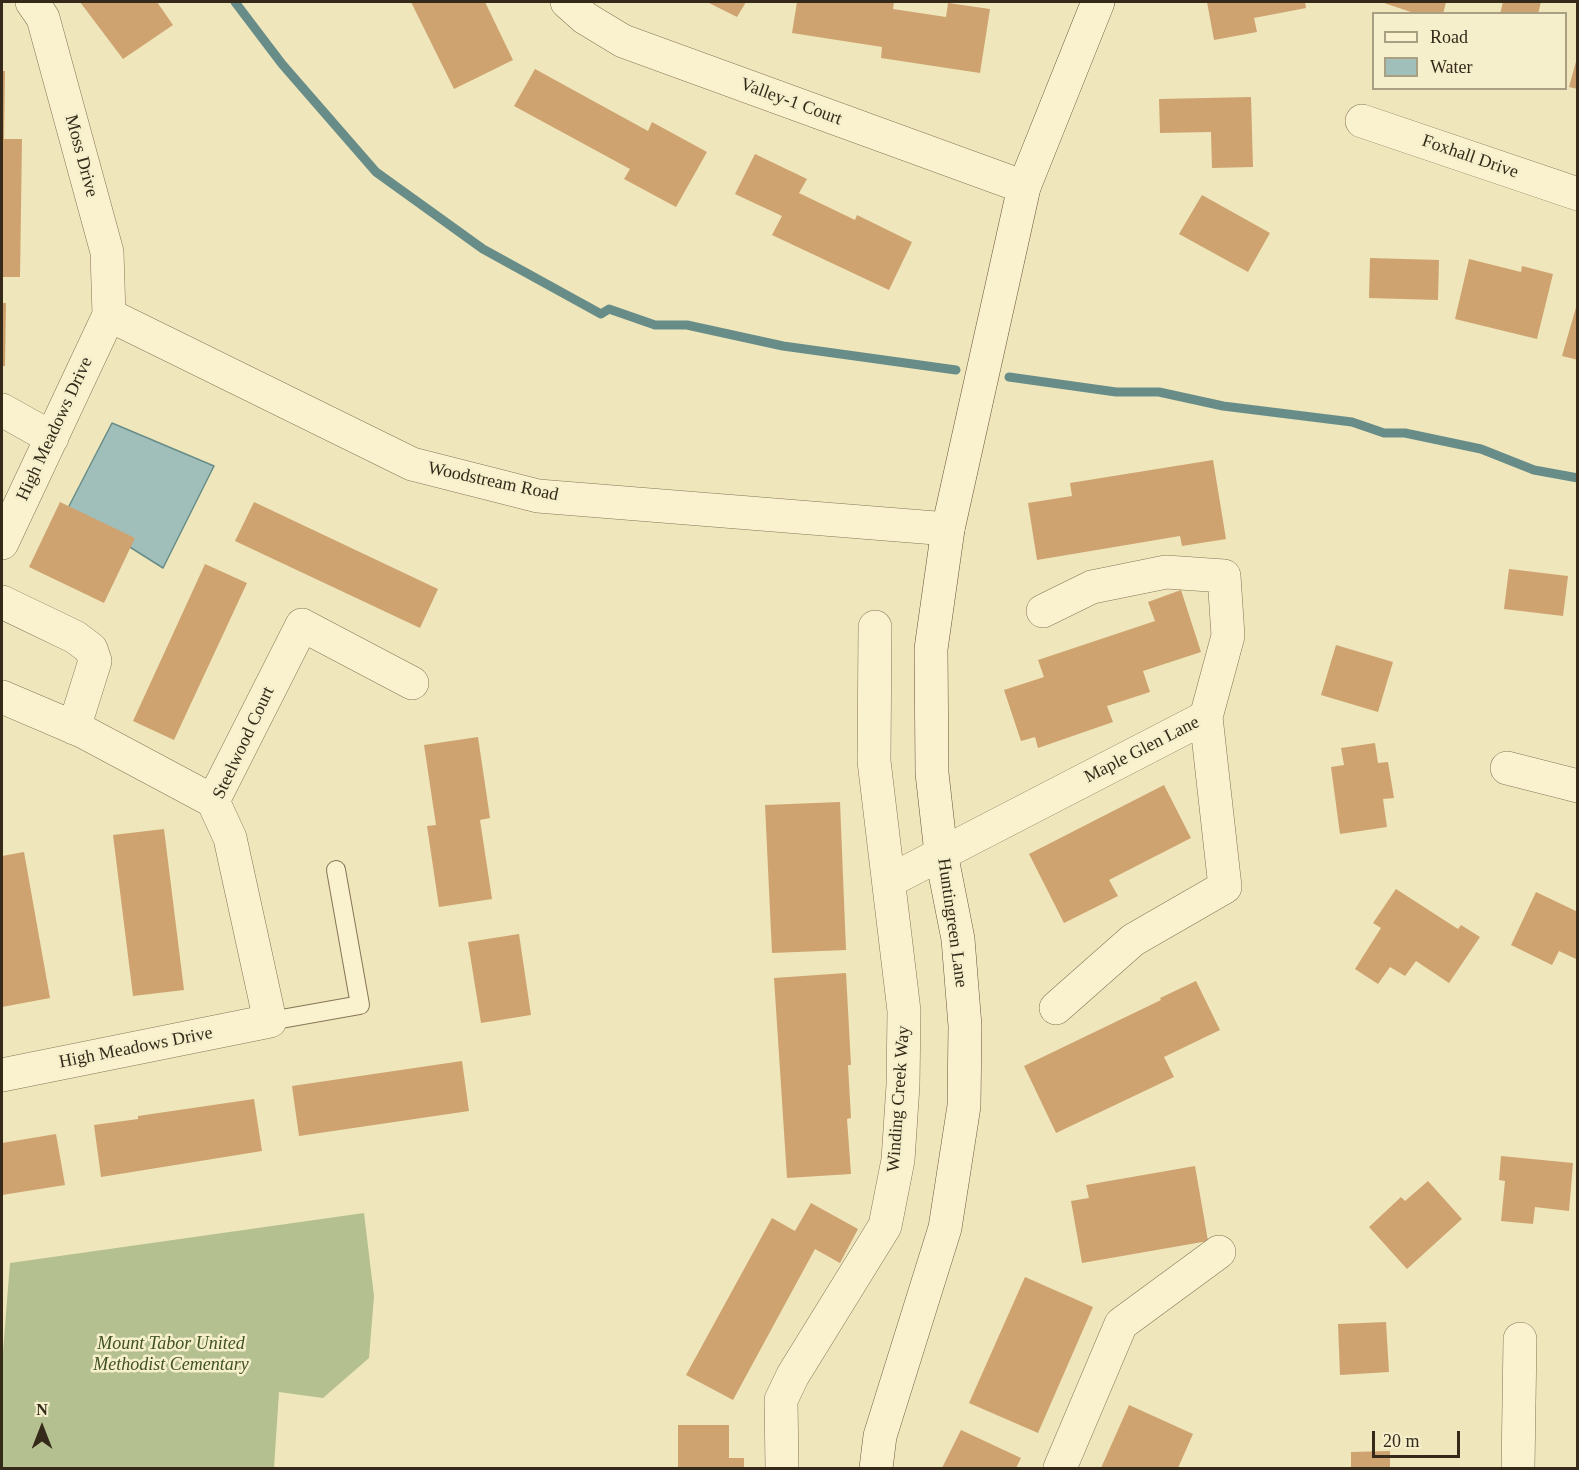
<!DOCTYPE html>
<html>
<head>
<meta charset="utf-8">
<style>
  body { margin:0 }
  #map { position:relative; width:1579px; height:1470px; overflow:hidden; background:#efe6bc; font-family:"Times New Roman",serif }
  canvas { display:block }
  .frame { position:absolute; inset:0; border:3px solid #352a1a; pointer-events:none }
  .legend { position:absolute; left:1372px; top:12px; width:195px; height:78px; box-sizing:border-box; background:#f6efcb; border:2px solid #a9a084; margin:0; padding:8px 10px; list-style:none; font-size:18px; color:#352a1a }
  .legend li { display:flex; align-items:center; gap:12px; height:30px }
  .legend b { width:30px; border:2px solid #a9a084 }
  .north { position:absolute; left:12px; top:1398px; width:60px; height:60px; -webkit-text-stroke:4px #f6efcb; paint-order:stroke; rotate:0deg; font-size:16px; font-weight:700; line-height:24px; text-align:center; color:#352a1a }
  .north::after { content:''; display:block; margin:auto; width:21px; height:27px; background:#352a1a; clip-path:polygon(50% 0,100% 100%,50% 72%,0 100%) }
  .scale { position:absolute; left:1372px; top:1431px; width:88px; height:27px; box-sizing:border-box; border:3px solid #352a1a; border-top:0; padding-left:8px; font-size:18px; line-height:21px; white-space:nowrap; color:#352a1a; -webkit-text-stroke:4px #f6efcb; paint-order:stroke }
</style>
</head>
<body>
<div id="map">
<canvas width="1579" height="1470"></canvas>
<div class="frame"></div>
<ul class="legend">
<li><b style="height:8px;background:#faf2cf"></b>Road</li>
<li><b style="height:16px;background:#a0bfba"></b>Water</li>
</ul>
<div class="north">N</div>
<div class="scale">20 m</div>
</div>
<script>
const c = document.querySelector('canvas').getContext('2d');
c.lineJoin = 'round';
function fillPath(path, color) { c.fillStyle = color; c.fill(path, 'evenodd'); }
const shape = rows => new Path2D(rows.map(r => 'M' + r).join(''));
function stroke(path, color, width, dash) { c.strokeStyle = color; c.lineWidth = width; c.lineCap = dash ? 'butt' : 'round'; c.setLineDash(dash || []); c.stroke(path); }
function write(font, color, halo, rows, align = 'center') {
  c.font = font + ' "Times New Roman",serif'; c.lineWidth = 5; c.setLineDash([]); c.textBaseline = 'middle'; c.strokeStyle = halo; c.fillStyle = color; for (const [text, x, y, turn = 0] of rows) {
    c.save(); c.translate(x, y); c.rotate((+turn || 0) * Math.PI / 180); c.textAlign = isNaN(turn) ? turn : align; if (halo) c.strokeText(text, 0, 0); c.fillText(text, 0, 0); c.restore();
  }
}
fillPath(shape([
  [364,1213,374,1296,369,1358,323,1398,279,1392,274,1468,2,1468,2,1364,10,1263]
]), '#b5c090');
const water = shape([
  [112,423,214,466,163,568,68,508,112,423]
]);
fillPath(water, '#a0bfba');
stroke(water, '#688d88', 1.5);
stroke(shape([
  [235,2,282,64,376,172,483,249,601,314,609,309,655,325,687,325,783,346,956,370],
  [1009,377,1116,392,1159,392,1223,406,1352,422,1384,433,1405,433,1481,449,1534,470,1578,478]
]), '#688d88', 9);
fillPath(shape([
  [80,2,157,2,173,25,123,59],
  [411,2,485,2,513,60,454,89],
  [707,2,746,2,737,17],
  [797,2,894,2,893,9,946,17,948,3,990,9,980,73,881,58,882,47,792,33],
  [1207,2,1305,2,1306,8,1254,18,1257,32,1214,40],
  [1381,2,1446,2,1443,14,1417,14],
  [1503,2,1541,2,1538,14,1500,14],
  [1577,58,1578,58,1578,89,1569,87],
  [535,69,648,131,652,122,707,152,676,207,624,179,630,169,514,106],
  [2,71,5,71,4,139,22,139,20,277,2,277],
  [1251,97,1253,167,1212,168,1211,132,1160,133,1159,99],
  [755,154,807,179,799,193,855,220,857,215,912,242,889,290,772,235,782,216,735,194],
  [1202,195,1270,233,1248,272,1179,234],
  [1370,258,1439,260,1438,300,1369,298],
  [1469,259,1521,272,1522,266,1553,274,1537,339,1455,319],
  [2,303,6,303,5,366,2,366],
  [1577,304,1578,304,1578,360,1562,356],
  [1213,460,1226,539,1182,546,1180,536,1037,560,1028,503,1072,496,1070,483],
  [60,502,135,538,104,603,29,567],
  [254,502,438,589,420,628,235,541],
  [205,564,247,583,174,740,133,721],
  [1509,569,1568,576,1563,616,1504,609],
  [1181,590,1201,652,1143,671,1150,692,1107,706,1113,722,1038,748,1035,737,1021,741,1004,690,1044,677,1038,660,1155,621,1148,602],
  [1336,645,1393,662,1378,712,1321,695],
  [478,737,490,818,480,820,492,899,439,907,427,826,436,825,424,745],
  [1375,743,1378,763,1388,762,1394,798,1383,799,1387,827,1340,834,1331,767,1344,765,1341,748],
  [1164,785,1191,838,1109,880,1118,896,1064,923,1029,854],
  [840,802,846,950,772,953,765,805],
  [164,829,184,990,133,996,113,835],
  [24,852,50,998,2,1007,2,856],
  [1396,889,1458,929,1461,925,1480,937,1449,983,1416,961,1405,976,1390,967,1378,984,1355,969,1381,928,1373,923],
  [1536,892,1578,912,1578,956,1576,959,1559,951,1552,965,1511,945],
  [519,934,531,1015,481,1023,468,942],
  [846,973,851,1065,848,1065,851,1118,847,1119,851,1174,787,1178,774,978],
  [1196,981,1220,1030,1164,1057,1174,1077,1056,1133,1024,1066,1161,1000,1160,998],
  [462,1061,469,1111,299,1136,292,1086],
  [254,1099,262,1151,101,1177,94,1125,138,1119,138,1116],
  [56,1134,65,1185,2,1195,2,1143],
  [1501,1156,1573,1163,1569,1211,1535,1207,1533,1224,1501,1221,1505,1181,1499,1180],
  [1195,1166,1208,1241,1082,1263,1071,1201,1089,1198,1086,1185],
  [1428,1181,1462,1219,1407,1269,1369,1227,1401,1197,1405,1201],
  [811,1203,858,1229,840,1263,815,1249,733,1400,686,1375,772,1218,795,1231],
  [1025,1277,1093,1307,1038,1433,969,1403],
  [1386,1322,1389,1372,1340,1375,1338,1324],
  [1129,1405,1193,1434,1178,1468,1101,1468],
  [678,1425,729,1425,729,1458,744,1458,744,1468,678,1468],
  [961,1430,1021,1458,1016,1468,942,1468],
  [1390,1451,1390,1468,1351,1468,1351,1452]
]), '#cea370');
const lane = shape([
  [270,1021,360,1005,336,870]
]);
const street = shape([
  [567,2,585,18,623,41,1024,187],
  [1362,121,1578,194],
  [109,315,412,464,538,496,948,529],
  [2,410,52,438],
  [2,543,109,315,107,252,43,18,32,2],
  [2,602,75,637,91,649,95,661,74,728],
  [2,697,82,731,213,801],
  [1507,768,1578,786],
  [889,881,1206,717,1228,636,1224,576,1166,572,1092,587,1043,611],
  [1056,1008,1133,940,1225,887,1206,717],
  [2,1075,270,1021,230,838,213,801,302,625,412,683],
  [782,1468,781,1400,793,1375,885,1226,898,1160,903,1085,904,1011,874,761,875,627],
  [1060,1468,1121,1324,1219,1252],
  [1518,1468,1520,1339]
]);
const secondary = shape([
  [876,1468,880,1436,945,1228,964,1106,965,1026,958,939,941,853,932,773,931,649,948,529,1024,187,1098,2]
]);
stroke(lane, '#867555', 20);
stroke(street, '#867555', 34);
stroke(secondary, '#685639', 34);
stroke(lane, '#faf2cf', 18);
stroke(street, '#faf2cf', 33);
stroke(secondary, '#faf2cf', 33);
write('18px', '#352a1a', '#f6efcb', [
  ["Valley-1 Court",791,102,20],
  ["Moss Drive",81,156,75],
  ["Foxhall Drive",1470,157,19],
  ["High Meadows Drive",55,429,-65],
  ["Woodstream Road",493,482,12],
  ["Steelwood Court",244,743,-65],
  ["Maple Glen Lane",1142,750,-27],
  ["Huntingreen Lane",952,923,82],
  ["High Meadows Drive",136,1048,-11],
  ["Winding Creek Way",899,1099,-86]
]);
write('italic 18px', '#3f5220', '#f6efcb', [
  ["Mount Tabor United",171,1344],
  ["Methodist Cementary",171,1365]
]);
</script>
</body>
</html>
